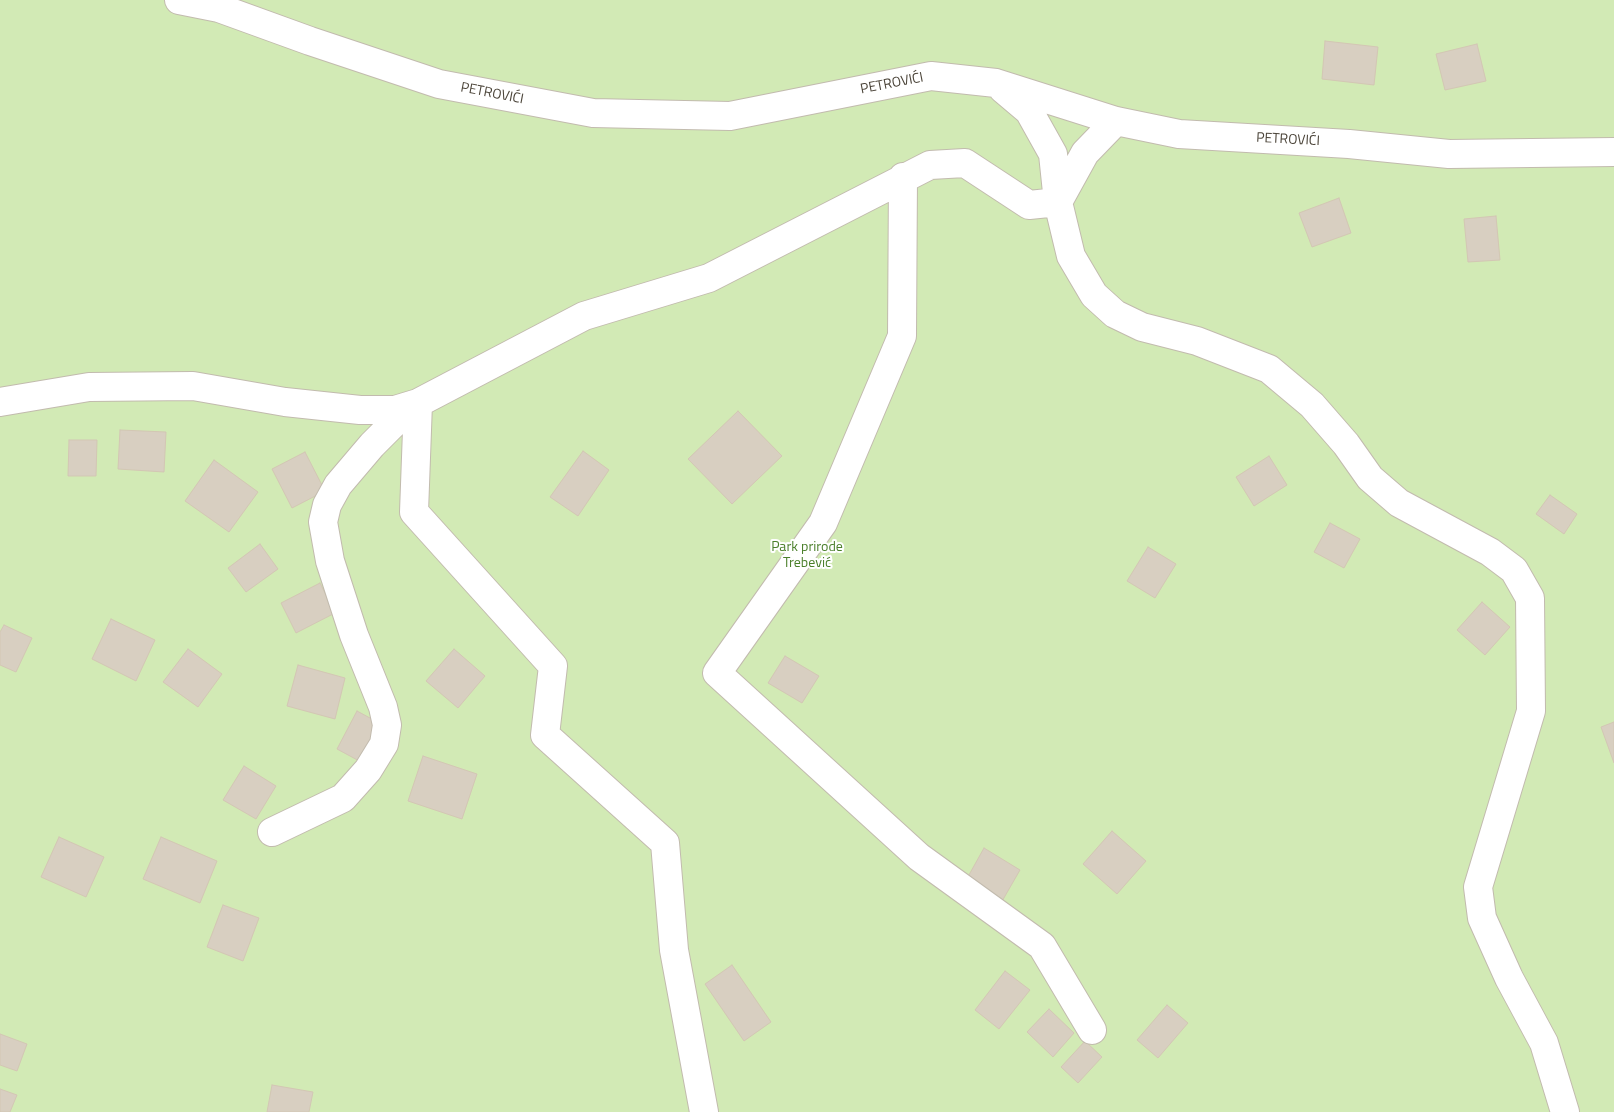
<!DOCTYPE html>
<html>
<head>
<meta charset="utf-8">
<style>
  body { margin:0 }
  canvas { display:block; background:#f6f3ec }
</style>
</head>
<body>
<canvas width="1614" height="1112"></canvas>
<script>
const c = document.querySelector('canvas').getContext('2d');
c.lineJoin = 'round';
function fillPath(path, color) { c.fillStyle = color; c.fill(path, 'evenodd'); }
const shape = rows => new Path2D(rows.map(r => 'M' + r).join(''));
function stroke(path, color, width, dash) { c.strokeStyle = color; c.lineWidth = width; c.lineCap = dash ? 'butt' : 'round'; c.setLineDash(dash || []); c.stroke(path); }
function write(font, color, halo, rows, align = 'center') {
  c.font = font + ' "Titillium Web",sans-serif'; c.lineWidth = 4; c.setLineDash([]); c.textBaseline = 'middle'; c.strokeStyle = halo; c.fillStyle = color; for (const [text, x, y, turn = 0] of rows) {
    c.save(); c.translate(x, y); c.rotate((+turn || 0) * Math.PI / 180); c.textAlign = isNaN(turn) ? turn : align; if (halo) c.strokeText(text, 0, 0); c.fillText(text, 0, 0); c.restore();
  }
}
fillPath(shape([
  [0,0,1614,0,1614,1112,0,1112]
]), '#d2eab5');
const building = shape([
  [1325,41,1378,47,1374,85,1322,79,1325,41],
  [1477,44,1486,81,1445,90,1436,54,1477,44],
  [1339,198,1351,233,1312,247,1299,213,1339,198],
  [1496,216,1500,260,1468,262,1464,219,1496,216],
  [738,411,782,456,732,504,688,459,738,411],
  [120,430,166,432,164,472,118,469,120,430],
  [69,440,97,440,96,476,68,476,69,440],
  [583,451,609,470,578,516,550,497,583,451],
  [305,452,325,491,292,508,272,469,305,452],
  [1269,456,1287,485,1254,506,1236,477,1269,456],
  [214,460,258,492,229,532,185,501,214,460],
  [1550,495,1577,514,1564,534,1536,514,1550,495],
  [1330,523,1360,539,1344,568,1314,552,1330,523],
  [260,544,278,569,246,592,228,568,260,544],
  [1148,547,1176,564,1155,598,1127,581,1148,547],
  [320,583,335,613,296,633,281,603,320,583],
  [1482,602,1510,627,1485,655,1457,630,1482,602],
  [111,619,155,640,136,681,92,659,111,619],
  [4,625,32,638,16,672,0,665,0,632,4,625],
  [188,649,222,674,198,707,163,682,188,649],
  [454,649,485,676,458,708,426,681,454,649],
  [785,656,819,676,802,703,768,683,785,656],
  [298,665,345,678,335,719,287,706,298,665],
  [357,711,383,725,363,763,337,749,357,711],
  [1614,722,1614,763,1601,727,1614,722],
  [423,756,477,774,462,819,408,801,423,756],
  [244,766,276,786,256,819,223,800,244,766],
  [1112,831,1146,861,1117,894,1083,864,1112,831],
  [59,837,104,857,86,897,41,877,59,837],
  [161,837,217,861,200,903,143,879,161,837],
  [984,848,1020,870,1001,903,965,882,984,848],
  [223,905,259,918,243,961,207,947,223,905],
  [732,965,771,1022,744,1041,705,984,732,965],
  [1005,971,1030,990,999,1029,975,1010,1005,971],
  [1167,1005,1188,1023,1158,1058,1137,1040,1167,1005],
  [1049,1009,1074,1033,1053,1057,1027,1032,1049,1009],
  [0,1034,27,1044,17,1071,0,1065,0,1034],
  [1085,1041,1102,1057,1078,1083,1061,1067,1085,1041],
  [272,1085,313,1092,309,1112,267,1112,272,1085],
  [0,1089,17,1095,10,1112,0,1112,0,1089]
]);
fillPath(building, '#d8cfc1');
stroke(building, '#d3c7b4', 1);
const minor = shape([
  [179,0,219,8,310,41,439,84,593,113,730,116,931,76,996,83,1116,121,1179,134,1349,144,1449,154,1614,152],
  [1003,89,1029,111,1053,154,1058,202,1071,256,1094,295,1115,314,1142,327,1197,341,1269,369,1312,405,1346,444,1370,478,1399,503,1490,552,1514,570,1530,598,1531,711,1478,887,1482,918,1509,978,1544,1043,1565,1112],
  [903,177,902,336,823,523,717,673,919,857,1042,946,1092,1030],
  [0,402,89,387,193,386,285,402,360,410,395,410,418,403,584,316,709,278,930,165,965,163,1029,205,1058,202,1085,153,1116,121],
  [418,403,414,512,553,666,545,735,665,843,674,950,704,1112],
  [272,832,343,798,368,770,384,744,387,725,383,707,354,635,330,561,323,522,327,505,338,485,372,445,393,424,415,406]
]);
stroke(minor, '#c2bbae', 30);
stroke(minor, '#fff', 28);
write('14px', '#4b4439', '#fff', [
  ["PETROVIĆI",892,84,-11],
  ["PETROVIĆI",492,94,11],
  ["PETROVIĆI",1288,140,3]
]);
write('14px', '#4a7f2a', '#fff', [
  ["Park prirode",807,548],
  ["Trebević",807,564]
]);
</script>
</body>
</html>
